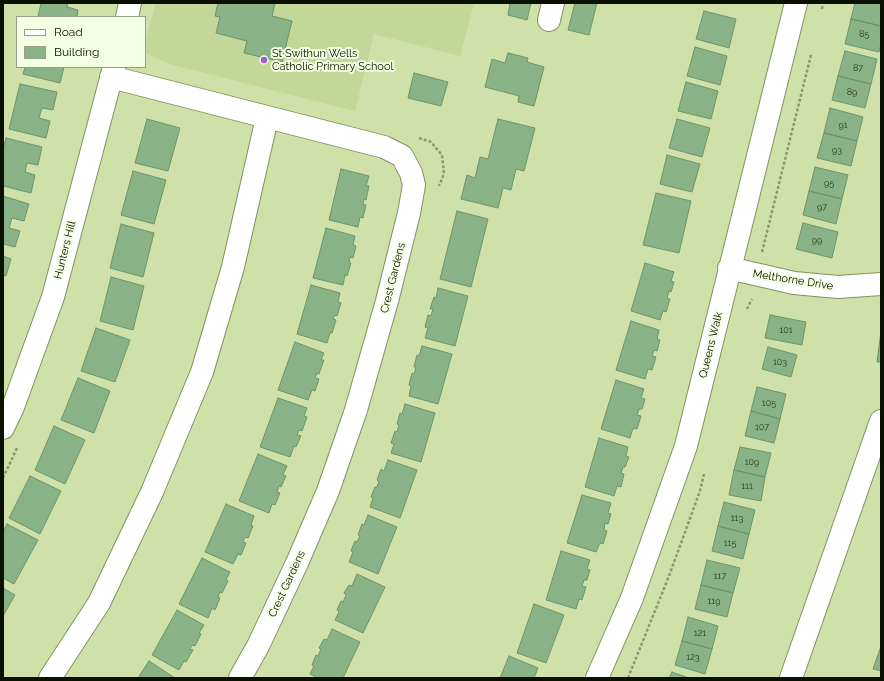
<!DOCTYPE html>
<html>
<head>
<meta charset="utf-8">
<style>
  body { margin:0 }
  #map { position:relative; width:884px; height:681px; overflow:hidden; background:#cfe1a9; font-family:Raleway,sans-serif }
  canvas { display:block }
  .frame { position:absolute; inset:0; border:4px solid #0b1101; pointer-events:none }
  .legend { position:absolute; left:16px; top:16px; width:130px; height:52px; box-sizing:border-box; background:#f4fee2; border:1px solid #979f88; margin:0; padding:5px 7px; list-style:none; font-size:12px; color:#0b1101 }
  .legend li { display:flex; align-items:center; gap:8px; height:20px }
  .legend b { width:20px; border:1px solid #979f88 }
</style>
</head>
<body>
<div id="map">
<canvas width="884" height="681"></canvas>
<div class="frame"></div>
<ul class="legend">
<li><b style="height:5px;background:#fff"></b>Road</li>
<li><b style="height:11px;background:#89b286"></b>Building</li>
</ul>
</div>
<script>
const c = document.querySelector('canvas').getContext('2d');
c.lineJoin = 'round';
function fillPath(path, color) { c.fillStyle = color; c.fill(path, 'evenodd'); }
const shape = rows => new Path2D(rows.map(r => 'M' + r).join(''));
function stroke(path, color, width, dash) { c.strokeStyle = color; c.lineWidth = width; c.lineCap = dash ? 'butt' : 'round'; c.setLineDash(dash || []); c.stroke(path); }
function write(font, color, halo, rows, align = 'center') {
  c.font = font + ' Raleway,sans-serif'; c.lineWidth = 4; c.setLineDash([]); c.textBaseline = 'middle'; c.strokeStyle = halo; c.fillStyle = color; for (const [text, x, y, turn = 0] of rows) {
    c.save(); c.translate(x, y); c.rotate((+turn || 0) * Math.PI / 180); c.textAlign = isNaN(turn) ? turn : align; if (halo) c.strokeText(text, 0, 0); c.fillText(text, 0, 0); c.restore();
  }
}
fillPath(shape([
  [156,3,474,3,460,56,374,34,355,111,169,64,145,53,145,42]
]), '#c2d798');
const building = shape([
  [41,3,68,3,67,7,78,10,77,17,38,17,41,3],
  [218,3,275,3,272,16,292,21,282,62,244,53,247,41,216,33,220,17,215,16,218,3],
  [510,3,531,3,527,20,508,15,510,3],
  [575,3,597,3,589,35,568,30,575,3],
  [855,3,881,3,881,26,851,19,855,3],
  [704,11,736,19,729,48,696,39,704,11],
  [851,19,881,26,881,43,879,52,845,44,851,19],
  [695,47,727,56,720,85,687,76,695,47],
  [845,51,877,59,871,84,838,76,845,51],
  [508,53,528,58,527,62,544,67,534,106,518,102,519,96,485,87,492,59,505,63,508,53],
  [25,67,64,67,60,83,23,74,25,67],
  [414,73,448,82,441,106,408,98,414,73],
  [838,76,871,84,865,108,832,100,838,76],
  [686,82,718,91,711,119,678,111,686,82],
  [20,84,57,92,53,110,42,108,39,118,50,121,46,138,9,129,20,84],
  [830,108,863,117,857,141,824,133,830,108],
  [147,119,180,128,168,171,135,163,147,119],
  [498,119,535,128,524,171,516,169,511,190,503,188,498,208,461,199,467,175,475,178,480,157,488,159,498,119],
  [677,119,710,128,702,157,669,148,677,119],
  [824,133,857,141,851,166,817,158,824,133],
  [6,138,42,147,38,165,27,163,25,172,35,175,31,193,3,186,3,150,6,138],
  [667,155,700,164,692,192,660,184,667,155],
  [815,167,848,175,842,199,809,191,815,167],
  [341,169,369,176,366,186,369,186,366,200,364,199,363,204,366,205,363,218,360,217,358,227,329,220,341,169],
  [133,171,166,180,154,224,121,215,133,171],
  [809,191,842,199,836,224,803,215,809,191],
  [656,193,691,201,679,253,643,245,656,193],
  [3,196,29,204,24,221,12,218,9,228,20,231,15,247,3,244,3,196],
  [457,211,488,219,471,287,440,279,457,211],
  [803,223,838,232,832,258,796,249,803,223],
  [121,224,154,233,143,277,110,268,121,224],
  [326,228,355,236,353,245,356,246,353,258,350,257,349,262,351,263,347,276,345,275,343,285,313,278,326,228],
  [3,256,11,259,6,276,3,275,3,256],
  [645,263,674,272,671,281,674,282,671,292,669,291,667,298,670,299,666,312,663,311,660,320,631,311,645,263],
  [111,277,144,286,133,330,100,321,111,277],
  [311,285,340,293,338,302,341,303,337,316,335,315,333,319,336,320,332,333,330,333,327,343,297,334,311,285],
  [438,288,468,296,455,346,425,338,428,328,425,327,428,315,431,316,433,309,430,309,434,297,436,298,438,288],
  [770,315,806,322,802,345,765,338,770,315],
  [631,321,659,330,657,339,660,340,657,351,654,350,652,356,656,357,652,370,648,369,645,379,616,370,631,321],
  [96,328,130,340,115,382,81,371,96,328],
  [881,331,881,362,877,362,881,331],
  [295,342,324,353,321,360,324,360,319,374,317,373,315,378,319,379,315,391,312,390,308,400,278,390,295,342],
  [422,346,452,354,438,404,409,396,411,386,409,385,412,373,414,374,416,367,414,367,417,355,419,356,422,346],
  [768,347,797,355,791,377,762,369,768,347],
  [78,378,110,391,94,433,61,420,78,378],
  [616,380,644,389,641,398,645,399,642,409,639,409,637,415,641,416,637,429,633,428,630,438,601,429,616,380],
  [757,387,786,394,780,419,751,411,757,387],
  [278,398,307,408,304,416,307,417,302,431,299,430,297,435,301,436,296,447,294,446,290,457,260,447,278,398],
  [405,404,435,413,421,462,391,453,394,444,391,443,395,431,397,432,399,425,397,424,400,413,402,414,405,404],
  [751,411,780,419,774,443,745,436,751,411],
  [54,426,85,440,65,484,35,470,54,426],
  [599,438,628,447,626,456,629,457,625,467,623,467,621,473,624,474,621,487,617,486,614,496,585,487,599,438],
  [740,447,771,453,765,477,734,470,740,447],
  [258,454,287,466,283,475,286,476,281,487,279,486,277,492,280,493,275,505,272,504,269,513,239,501,258,454],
  [388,460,417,470,400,518,370,507,373,498,371,497,375,487,377,487,379,481,377,480,381,469,384,471,388,460],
  [734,470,765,477,761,501,729,495,734,470],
  [30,476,61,491,40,534,9,518,30,476],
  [582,495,611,503,608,513,611,514,608,524,605,523,604,530,607,531,603,544,600,543,596,552,567,543,582,495],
  [724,502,755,510,749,534,718,526,724,502],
  [226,504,254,516,251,525,253,526,248,538,245,537,243,542,246,543,241,555,238,554,233,564,205,552,226,504],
  [368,515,397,527,378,574,349,562,353,552,351,551,355,541,357,542,360,536,358,535,362,524,364,525,368,515],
  [7,524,38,540,14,584,3,578,3,532,7,524],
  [718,526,749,534,743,559,712,551,718,526],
  [561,551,590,560,587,569,590,570,587,580,584,580,582,586,586,587,582,600,579,599,576,609,546,600,561,551],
  [202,558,230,572,226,580,228,581,222,593,220,592,218,597,220,598,215,610,212,608,208,618,179,604,202,558],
  [707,560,740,568,733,593,701,585,707,560],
  [357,574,385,587,363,633,335,620,339,612,337,610,341,601,343,602,346,595,344,593,349,585,352,586,357,574],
  [701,585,733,593,727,617,695,609,701,585],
  [3,588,15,595,3,616,3,588],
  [534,604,564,615,546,663,517,653,534,604],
  [177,610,204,625,199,633,201,634,195,646,192,645,190,649,193,650,186,662,184,661,179,670,152,655,177,610],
  [688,617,718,626,712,649,682,641,688,617],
  [332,629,360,642,343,678,318,678,310,674,314,666,312,665,316,655,318,656,321,649,319,648,324,639,327,640,332,629],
  [682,641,712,649,705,674,675,665,682,641],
  [880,649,881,649,881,671,873,669,880,649],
  [509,656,538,668,534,678,500,678,509,656],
  [149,661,175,678,138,678,149,661],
  [672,672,689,678,669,678,672,672]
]);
fillPath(building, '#89b286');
stroke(building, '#6c946a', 1);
const minor = shape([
  [127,17,130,3],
  [549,20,553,3],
  [111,77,384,147,402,156,411,173,414,185,409,213,387,301,356,410,328,491,297,563,258,646,240,678],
  [729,268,794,283,838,287,881,284],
  [3,428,13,407,53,297,114,67],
  [50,678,99,603,152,492,202,372,233,267,267,118],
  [597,678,632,598,686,446,796,3],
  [791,678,881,421]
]);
stroke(minor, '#82925e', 24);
stroke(shape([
  [822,9,823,3],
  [419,138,431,142,442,155,444,174,439,186],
  [762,252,811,55],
  [747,309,752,299],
  [3,478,17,448],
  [628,678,669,576,700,491,704,474]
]), '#8b996f', 2.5, [3, 2]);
stroke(minor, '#fff', 22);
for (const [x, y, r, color] of [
  [264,60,4,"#975ed7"]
]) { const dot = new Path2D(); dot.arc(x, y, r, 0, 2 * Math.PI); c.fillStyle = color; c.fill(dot); stroke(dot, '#f4fee2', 1.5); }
write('9px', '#2a3922', null, [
  ["85",864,34],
  ["87",858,68],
  ["89",852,92],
  ["91",843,125],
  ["93",837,150],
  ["95",829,183],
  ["97",822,207],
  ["99",817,240],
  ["101",786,330],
  ["103",780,362],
  ["105",769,403],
  ["107",762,427],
  ["109",752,462],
  ["111",747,486],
  ["113",737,518],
  ["115",730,543],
  ["117",720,576],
  ["119",714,601],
  ["121",700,633],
  ["123",693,657]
]);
write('11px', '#0b1101', '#f4fee2', [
  ["St Swithun Wells",272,54],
  ["Catholic Primary School",272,67]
], 'left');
write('11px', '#0b1101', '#f4fee2', [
  ["Hunters Hill",65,250,-76],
  ["Crest Gardens",393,278,-76],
  ["Melthorne Drive",793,280,9],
  ["Queens Walk",711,345,-76],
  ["Crest Gardens",287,584,-65]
]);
</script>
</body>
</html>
